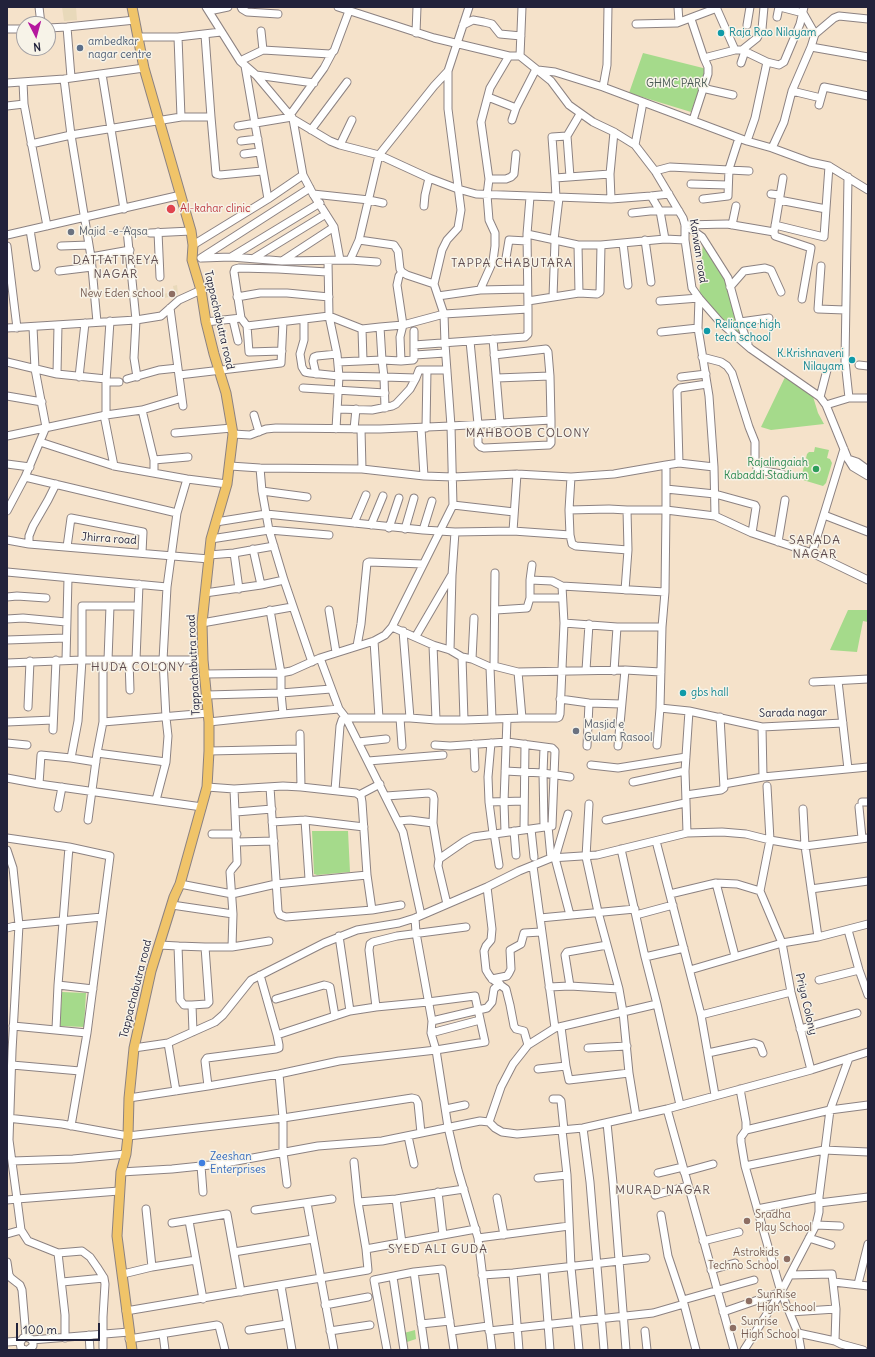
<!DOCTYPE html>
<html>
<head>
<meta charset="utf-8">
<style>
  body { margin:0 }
  #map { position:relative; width:875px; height:1357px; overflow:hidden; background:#f5e2ca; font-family:Delius,sans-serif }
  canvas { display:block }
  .frame { position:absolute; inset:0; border:8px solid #22223b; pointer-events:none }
  .north { position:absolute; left:16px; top:16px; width:40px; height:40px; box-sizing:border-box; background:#f7f3e8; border:1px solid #a29fa3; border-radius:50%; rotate:174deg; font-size:11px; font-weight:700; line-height:16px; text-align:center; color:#22223b }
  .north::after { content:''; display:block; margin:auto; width:14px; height:18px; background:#b5179e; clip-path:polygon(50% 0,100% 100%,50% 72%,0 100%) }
  .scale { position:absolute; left:16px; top:1323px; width:84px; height:18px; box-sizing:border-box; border:2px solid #22223b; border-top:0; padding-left:5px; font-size:12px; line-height:14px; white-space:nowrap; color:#22223b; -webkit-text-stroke:3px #f7f3e8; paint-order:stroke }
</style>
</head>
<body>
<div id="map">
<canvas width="875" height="1357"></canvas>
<div class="frame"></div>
<div class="north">N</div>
<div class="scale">100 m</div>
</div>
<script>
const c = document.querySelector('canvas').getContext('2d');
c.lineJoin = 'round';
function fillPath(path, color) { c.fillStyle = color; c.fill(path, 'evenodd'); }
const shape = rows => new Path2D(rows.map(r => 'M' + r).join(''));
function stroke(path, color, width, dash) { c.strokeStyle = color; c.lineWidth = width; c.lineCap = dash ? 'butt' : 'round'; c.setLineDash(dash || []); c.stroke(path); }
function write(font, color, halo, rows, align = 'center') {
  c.font = font + ' Delius,sans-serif'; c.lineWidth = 3; c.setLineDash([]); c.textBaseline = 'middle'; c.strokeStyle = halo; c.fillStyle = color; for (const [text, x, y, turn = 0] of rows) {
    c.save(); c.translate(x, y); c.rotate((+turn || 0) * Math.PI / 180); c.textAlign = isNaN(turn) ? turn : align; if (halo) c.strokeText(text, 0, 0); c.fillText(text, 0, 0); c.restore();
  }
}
fillPath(shape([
  [62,7,76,7,77,20,64,21],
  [177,285,178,294,165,298,164,294,174,291,173,286]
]), '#e8d9ba');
fillPath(shape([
  [643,53,707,69,691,112,629,93],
  [703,241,733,290,743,341,699,298],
  [787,373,811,390,818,413,824,424,771,430,761,427],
  [815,447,829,450,827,458,830,459,832,463,826,483,823,486,803,480,801,478,807,454,809,452,814,452],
  [848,610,868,610,868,622,863,621,857,652,830,650],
  [312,831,348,831,350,872,317,875,314,874],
  [62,992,86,993,84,1027,60,1026],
  [415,1330,416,1339,404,1343,404,1333]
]), '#a5da8b');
const minor = shape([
  [39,7,41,24],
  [206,7,240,61,256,75,293,119,330,141,340,145,379,155,429,178,458,189,476,194,611,199,651,196,669,194],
  [241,7,242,9,247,12,278,14],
  [338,7,434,38,509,56,520,56],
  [522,7,520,56,551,81,569,105,593,122,614,132,635,145,655,171,683,218,685,225,685,240,692,288,699,298,720,322,751,349,820,397,826,405,848,459,853,467,868,476],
  [678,7,679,22],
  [716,7,735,50,742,50,767,62,779,65,784,62,800,24,804,7],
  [780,7,803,13,815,34],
  [209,11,228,7],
  [777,17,779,7],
  [691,19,704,58,735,50],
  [636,24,677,23,717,8],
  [463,25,473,20,484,22,492,24,500,34,521,36],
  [747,25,750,7],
  [67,27,71,77],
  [48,28,67,27,135,20],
  [7,29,24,29],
  [261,31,263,50,330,54,334,51,349,11,349,7],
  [416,33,417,7],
  [138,37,178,37,221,32],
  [178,37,181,117],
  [811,47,868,57],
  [742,50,757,38,762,29,764,7],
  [509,56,490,88,481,122,489,179,506,179,511,177,514,174,516,154],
  [240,61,263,50],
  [741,63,745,51],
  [245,66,268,199],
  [538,70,555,72,603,87,747,141,772,148,810,162,829,166,868,190],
  [448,71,448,109,461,210,458,228,447,240,442,250,434,284,444,314,445,344,451,426,551,420],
  [102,74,124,209],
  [256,75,314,83],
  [64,79,71,135,91,257,97,322],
  [23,82,24,104,47,226],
  [7,83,64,79,144,68],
  [603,87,607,65,608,7],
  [702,88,733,95],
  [792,91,821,98],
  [488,97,516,108],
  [819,105,824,87,868,96],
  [7,106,24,104],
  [290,115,324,68,332,53],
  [211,117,216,174,220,175,262,171],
  [293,119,303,175,313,194,334,227,340,260],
  [512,120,516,108,536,69],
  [693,120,708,74,708,67,704,58],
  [238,126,292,117],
  [311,130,347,82],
  [567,136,570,177],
  [241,141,258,139],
  [747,141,755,118,767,62],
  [31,144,71,135,181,117,211,117,205,35],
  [340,145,352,120],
  [635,145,643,102],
  [772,148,784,122,792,91,811,47,815,34,834,18,839,16,868,19],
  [244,154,259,152],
  [655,171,670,167,749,171],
  [848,177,845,361,849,398],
  [555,178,552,137,567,136,580,114],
  [489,179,487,195,489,220,495,233,495,246,493,261,480,290,527,289],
  [691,184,728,185],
  [313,194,369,200,383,203],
  [771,194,780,195],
  [651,196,660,211,665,239],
  [556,198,555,178,610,174],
  [611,199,610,174,614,132],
  [703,199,728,196,729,169,739,138],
  [779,200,826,209],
  [424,206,425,195,429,178],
  [632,213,650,211,679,211],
  [685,225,727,224,774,232,783,178],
  [685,225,702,237,728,278,740,322,748,344],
  [732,225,736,206],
  [775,225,824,237,829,166],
  [334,227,282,261,350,260,359,240],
  [30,230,36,267],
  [127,230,136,320,134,358,137,377],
  [158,232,160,277],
  [774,232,775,236,811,248,802,299],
  [150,233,191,231],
  [527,234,578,245,601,245,665,239,685,240],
  [7,235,181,195],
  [554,240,559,198],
  [645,240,651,282],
  [623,243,628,285],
  [193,245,268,199,303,175],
  [578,245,579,293],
  [7,246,17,328],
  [61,246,89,245],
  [91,257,130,250],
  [231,257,320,203],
  [201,258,310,188],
  [202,258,231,257,282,261],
  [254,258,326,214],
  [506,258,509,240,527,241],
  [350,260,377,262],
  [328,261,329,316,362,329,380,327,382,360,338,362],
  [821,266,818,309,845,310],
  [59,271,92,267],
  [402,272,399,276,397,285,403,325,444,314,528,309,527,234,530,197],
  [434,284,407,275,402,272,400,269,398,251,394,245,359,240,379,155,434,86,448,71,469,7],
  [730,287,744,271,765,268,771,270,781,292],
  [438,296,480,290],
  [237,297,260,293,287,293,329,297],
  [553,297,555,241],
  [699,298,698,328,709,396,714,467],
  [528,301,579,293,597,294,600,292,601,245],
  [660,301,699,298],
  [170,308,183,406],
  [304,319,304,340,300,354,302,367,305,372,310,373,339,376,337,354,329,316,247,326,241,318,234,272,235,269,239,268,278,269,327,272],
  [233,320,238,341],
  [206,322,241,318],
  [740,322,769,318],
  [247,326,249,352,282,351],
  [33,327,35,369,46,427,25,477,177,513],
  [380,327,403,325,400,337,401,361,413,360,414,359,414,331],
  [7,328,136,320,161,316,179,300,201,290],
  [362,329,363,361],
  [661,332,698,328],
  [493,339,500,423],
  [470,341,478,424,478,444,481,447,484,448,549,445,551,443,551,420,550,376,548,352,546,349,494,355],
  [414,345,525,337,528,334,528,309],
  [415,355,445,353],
  [702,357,721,362,727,366,732,373,749,427,755,442,755,459,757,468,764,471,782,474],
  [401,361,382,360,384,377,416,378,419,370,447,370],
  [7,362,57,374,106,379],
  [859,365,868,366],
  [57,374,58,325],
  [316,374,313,361,314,357,317,356,337,354],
  [179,375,281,363,283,322],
  [79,377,85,323],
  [681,377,706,374],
  [497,378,550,376],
  [127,379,159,370,178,368],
  [106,382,119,382],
  [303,388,385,393],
  [7,396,42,402],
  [820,397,827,370],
  [826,405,849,398,868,398],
  [337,409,372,410,392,406,396,404,410,389,416,378],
  [142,410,182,398],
  [104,415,114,466],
  [106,415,142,410,154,460,154,473],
  [254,415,259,432],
  [421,428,424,476],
  [426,428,427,370],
  [336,429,339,376,384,377,385,408],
  [354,429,356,409],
  [361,429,362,469],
  [175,433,232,428],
  [7,436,106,415,106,382,110,321],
  [40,442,114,466,187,479,227,484],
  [848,459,857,462,868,470],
  [154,460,188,457],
  [679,463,714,467,715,516,666,510,666,465,679,463],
  [679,463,677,391,680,388,707,384],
  [7,464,30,467],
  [230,466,260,468,362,469,424,476,453,477,517,474,571,477,614,474,666,465],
  [260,468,262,491,269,530,284,580,312,662],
  [666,489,715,494,755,505,756,507,752,533],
  [262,491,307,497],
  [453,505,514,512],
  [569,510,571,477],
  [7,511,25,477],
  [824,515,868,532],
  [715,516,752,533,812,553,868,580],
  [216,522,266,514,423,530,455,532,513,531,570,535,569,510,609,509,627,510,666,510,665,592,662,627,660,708,689,711,762,727,843,723],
  [354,523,366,495],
  [371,525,383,496],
  [389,528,399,498],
  [405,529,414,498],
  [423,530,432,501],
  [513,531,517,474],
  [570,535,572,544,576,546,628,550],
  [211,539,269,530,329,535],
  [7,540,29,544,209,559],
  [778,542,785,500],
  [29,544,29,536,33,526,48,500,56,484],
  [67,547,71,518,143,532,142,553],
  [253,549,261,585],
  [234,553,239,589],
  [812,553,844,449],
  [209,555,234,553,274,546],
  [532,565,530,580,552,581,562,586,665,592],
  [7,572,167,587],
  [562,586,564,623],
  [625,590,628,550,627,510],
  [205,593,261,585,284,580],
  [7,597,17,596,46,598],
  [530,598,562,598],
  [329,610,336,652],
  [496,610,527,608,530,598,530,580],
  [7,619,23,618,66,622],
  [202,623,292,607],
  [392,627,433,645,450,650,462,657,472,659,490,667,494,666,518,672,625,670,618,746],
  [403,631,410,718],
  [416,636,451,576],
  [7,640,66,638],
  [374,641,379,718],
  [433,645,436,720],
  [357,646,361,624,367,563,369,562,423,564],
  [450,650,452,575,455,532],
  [320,658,339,709,346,718,403,832,421,915],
  [472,659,474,618],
  [66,660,68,578],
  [103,660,103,722,208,713],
  [108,660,110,606],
  [129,660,130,690],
  [136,660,139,584],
  [7,663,82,660,203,660],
  [494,666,495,573],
  [490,667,492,719],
  [586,670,589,624],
  [625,670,661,672],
  [614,671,617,627],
  [518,672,522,718],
  [205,674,281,673,291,671,320,658,374,641,385,635,392,627,453,505,451,426,380,429,276,428,266,429,250,435,233,434],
  [838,681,848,769],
  [813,682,868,679],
  [207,695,281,693,331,689],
  [560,699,589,703,621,704],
  [28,707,30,661],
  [283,714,339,709],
  [400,718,402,746],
  [464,720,522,718,557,718,559,717,560,714,564,623,617,627,662,627],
  [7,722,53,720],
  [209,722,283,714,281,693,281,673,270,610],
  [762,727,763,777],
  [53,730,56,660],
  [300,734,301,787],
  [358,742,386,739],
  [7,743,27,745],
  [491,743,488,777,489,802,493,833],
  [474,744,475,768],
  [435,745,450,746,507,742,552,748,555,751,552,826,473,837,465,841,439,859,438,866,447,904],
  [657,745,660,708],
  [587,746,589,703],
  [544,748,543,773,544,826],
  [209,751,300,749],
  [97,753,166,762],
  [368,761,443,755],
  [96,762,71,758,78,721,82,660,82,606,137,606],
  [591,765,618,768,686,757],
  [505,771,543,773,570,777],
  [7,778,39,784,202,807],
  [633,782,685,771],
  [39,784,41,755,71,758],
  [724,784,763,777,868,767],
  [767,786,770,840,760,891,782,943,791,992,811,1070],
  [207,787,234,789,283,786,301,787,356,793,361,796,362,802,367,875,372,910,286,917,280,915,278,911,270,787],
  [335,790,340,726,342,720,346,718,410,718,436,720,464,720,462,657],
  [359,795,380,784],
  [686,795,721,790,724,788,720,717],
  [386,796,429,793,433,795,434,799,433,823],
  [156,800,166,762,168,736,166,718,163,660,167,587,177,513,187,479],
  [489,802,524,801],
  [862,802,868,802],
  [589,804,586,857,598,912,619,989,623,1012,629,1073,636,1116],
  [859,807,862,838],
  [58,808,62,787],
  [803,809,805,846,818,937],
  [236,812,272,809],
  [568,814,555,858,570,915],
  [88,820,97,753,103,722],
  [305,820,309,879],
  [606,820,685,803],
  [398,821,410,820,433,823,439,859],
  [272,822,305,820,364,827],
  [548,826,551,858],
  [531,829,534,857],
  [524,830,525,744],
  [514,831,516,855],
  [505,832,504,802,507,719],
  [494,833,499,865],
  [687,833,685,771,689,711],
  [212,834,237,834],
  [7,838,69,847,110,856,87,1033,71,1126],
  [656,841,701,1015,715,1095],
  [237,842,274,841],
  [621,849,645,957,657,1004,680,1105],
  [7,850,13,868,19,925,12,1051,9,1140,17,1199,119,1191],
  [533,866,555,1028],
  [716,883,735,956],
  [180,884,232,894,276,884,367,875],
  [487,887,492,929,491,940,486,946,484,951,486,970,489,975,492,979,506,989,510,1005,514,1026,516,1029,524,1031,528,1045],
  [811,889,868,881],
  [670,894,716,883,737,884,760,891],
  [172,905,233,914],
  [372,910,401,905],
  [636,915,673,905],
  [415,918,416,933,432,1021,431,1033,436,1050,448,1127,458,1170,478,1238,492,1350],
  [540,918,635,909],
  [7,928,19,925,102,917],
  [848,930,859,970,868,995],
  [339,936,350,1011],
  [159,945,178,946,180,1000,184,1005,192,1005,207,1004,209,1002,205,947,232,947,269,941],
  [178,946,205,947],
  [232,947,233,914,230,872,232,869,237,863,237,860,234,789],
  [645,957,684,948],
  [690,970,782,943,818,937,868,924],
  [260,975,277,1035],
  [492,979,507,976,509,973,511,969,510,950,521,944,524,933,541,932],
  [819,980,859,970],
  [58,985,93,989],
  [570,986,565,955,567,952,607,945],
  [549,987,570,986,619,989],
  [276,999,324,985,328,986,330,987,335,1016],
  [192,1005,193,1032],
  [376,1007,369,950,370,944,373,942,397,936,466,927],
  [701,1015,791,992],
  [432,1021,487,1008,492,1002,494,989,500,984],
  [13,1026,87,1033],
  [561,1027,566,1066],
  [56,1029,58,985,69,847],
  [800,1029,857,1013],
  [431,1033,480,1020],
  [168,1043,176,1091],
  [134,1048,168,1043,215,1022,223,1015,251,980,324,943,357,930,399,923,415,918,487,887,519,871,551,858,597,855,687,833,722,832,746,834,770,840,805,846,868,838],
  [588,1048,627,1046],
  [708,1053,754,1043,760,1045,763,1053],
  [12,1065,80,1071],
  [538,1069,566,1066,569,1080,629,1073],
  [279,1074,283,1118,283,1152,287,1184],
  [740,1089,746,1122,746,1130,741,1137,741,1142,745,1166,781,1292,798,1333,801,1350],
  [129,1098,208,1086,279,1074,339,1061,436,1050,485,1042,475,996,428,1002,376,1007,350,1011,277,1035,279,1045,279,1048,276,1049,207,1058,205,1061,208,1086],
  [553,1099,559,1099,561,1101,564,1130],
  [446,1109,465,1105],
  [667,1109,734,1350],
  [7,1118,62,1124,128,1136,283,1118,412,1098,416,1099,418,1103,421,1133],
  [489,1122,501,1087,513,1064,528,1045,555,1028,657,1004],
  [607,1123,613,1183,626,1350],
  [583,1128,590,1182,604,1350],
  [562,1130,567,1175,571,1267,579,1350],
  [746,1130,830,1110,868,1105],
  [408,1136,414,1164],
  [12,1161,73,1159,126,1154],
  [201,1166,203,1192],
  [745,1166,824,1150,868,1152],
  [121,1172,172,1169,220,1164,318,1146,382,1141,480,1121,489,1122,495,1128,502,1132,517,1134,583,1128,667,1109,811,1070,868,1052],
  [684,1172,713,1164],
  [658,1173,683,1167],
  [538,1178,567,1175],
  [438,1192,443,1235],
  [655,1195,688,1186],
  [497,1198,504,1235],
  [396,1199,402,1243],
  [7,1200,17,1199,21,1230,7,1234],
  [358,1202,396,1199,464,1189],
  [307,1203,334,1350],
  [819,1203,868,1197],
  [146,1209,152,1267,196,1260],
  [757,1209,819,1197],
  [255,1210,332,1199],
  [661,1215,668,1256,684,1304,696,1350],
  [189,1221,203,1299],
  [172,1223,227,1214,241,1292],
  [816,1225,840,1226],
  [21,1230,28,1241,58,1253,82,1251,90,1257,97,1267,104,1278,105,1284,103,1317,103,1348],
  [478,1238,569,1226],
  [809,1238,831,1245],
  [703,1241,739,1232],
  [366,1249,476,1229],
  [234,1252,313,1239],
  [58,1253,65,1315,65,1338],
  [7,1262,9,1275,11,1278,20,1285,22,1290,26,1337],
  [544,1270,550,1350],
  [711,1270,735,1263],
  [414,1272,425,1350],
  [513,1273,519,1350],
  [123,1274,152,1267],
  [482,1275,513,1273,646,1258],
  [790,1275,832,1274,836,1309,835,1341],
  [393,1277,404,1350],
  [62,1282,104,1278],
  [834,1282,868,1286],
  [858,1284,868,1244],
  [281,1286,292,1350],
  [683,1300,754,1280],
  [325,1305,368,1297],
  [126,1311,368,1270,366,1249,358,1202,354,1162],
  [723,1312,781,1292],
  [790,1312,836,1309],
  [421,1324,450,1321],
  [249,1330,287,1324],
  [330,1331,370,1325],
  [452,1331,488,1326],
  [489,1331,653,1313,684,1304],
  [645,1331,647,1350],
  [798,1333,835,1341,841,1344,863,1350],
  [163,1334,165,1350],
  [89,1335,90,1350],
  [129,1339,217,1325,219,1326,225,1350],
  [32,1340,129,1332],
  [7,1342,20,1341],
  [25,1350,21,1348,20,1343,23,1338,26,1337,31,1339,33,1342,33,1346,28,1350],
  [387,1350,374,1280,414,1272,442,1269,454,1350],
  [744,1350,781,1292,816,1225,819,1212,819,1197,830,1110,849,1058]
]);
const major = shape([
  [132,1350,117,1236,121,1172,126,1154,128,1136,129,1098,134,1048,151,971,174,897,180,884,207,787,209,751,209,722,203,660,202,623,211,539,227,484,233,434,226,393,214,354,206,322,201,290,192,260,193,245,191,231,144,68,132,7]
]);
stroke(minor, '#8c8282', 9);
stroke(major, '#8c8282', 11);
stroke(minor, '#fff', 7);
stroke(major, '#f0c469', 9);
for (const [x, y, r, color] of [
  [721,33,4,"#0f9aa8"],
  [80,48,4,"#5c6f8a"],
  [171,209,5,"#e0444e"],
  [71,232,4,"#6b7280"],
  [172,294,4,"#8d6e63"],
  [707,331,4,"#0f9aa8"],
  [852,360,4,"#0f9aa8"],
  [816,469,4,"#2e9e5b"],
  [683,693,4,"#0f9aa8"],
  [576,731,4,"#6b7280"],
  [202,1163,4,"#3f7fe0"],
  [747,1221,4,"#8d6e63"],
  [787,1259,4,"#8d6e63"],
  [749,1301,4,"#8d6e63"],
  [733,1328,4,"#8d6e63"]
]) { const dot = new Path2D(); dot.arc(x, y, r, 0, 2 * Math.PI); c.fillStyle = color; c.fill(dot); stroke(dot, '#f7f3e8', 1.5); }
write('11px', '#0d838f', '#f7f3e8', [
  ["Raja Rao Nilayam",729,33],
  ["Reliance high",715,325],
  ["tech school",715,338],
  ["K.Krishnaveni",844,354,"right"],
  ["Nilayam",844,367,"right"],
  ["gbs hall",691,693]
], 'left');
write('11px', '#4e5e75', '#f7f3e8', [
  ["ambedkar",88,42],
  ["nagar centre",88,55]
], 'left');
write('11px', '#495953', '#f7f3e8', [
  ["GHMC PARK",677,84]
]);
write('11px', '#be3a42', '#f7f3e8', [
  ["Al-kahar clinic",180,209]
], 'left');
write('11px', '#5b616d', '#f7f3e8', [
  ["Majid -e-Aqsa",79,232],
  ["Masjid e",584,725],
  ["Gulam Rasool",584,738]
], 'left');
write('11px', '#22223b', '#f7f3e8', [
  ["Karwan road",698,251,81],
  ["Tappachabutra road",219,320,77],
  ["Jhirra road",109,539,4],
  ["Tappachabutra road",194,665,-93],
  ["Sarada nagar",793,713,-1],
  ["Tappachabutra road",136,989,-76],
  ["Priya Colony",806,1004,77]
]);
write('11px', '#785e54', '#f7f3e8', [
  ["New Eden school",164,294,"right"],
  ["Sradha",755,1215],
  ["Play School",755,1228],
  ["Astrokids",779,1253,"right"],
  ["Techno School",779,1266,"right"],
  ["SunRise",757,1295],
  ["High School",757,1308],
  ["Sunrise",741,1322],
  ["High School",741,1335]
], 'left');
write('11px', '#27864d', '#f7f3e8', [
  ["Rajalingaiah",808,463],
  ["Kabaddi Stadium",808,476]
], 'right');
write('11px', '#366cbe', '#f7f3e8', [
  ["Zeeshan",210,1157],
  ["Enterprises",210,1170]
], 'left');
c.letterSpacing = '1px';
write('12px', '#614e50', '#f7f3e8', [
  ["DATTATTREYA",116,261],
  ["NAGAR",116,275],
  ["TAPPA CHABUTARA",512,264],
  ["MAHBOOB COLONY",528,434],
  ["SARADA",815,541],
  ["NAGAR",815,555],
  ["HUDA COLONY",138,668],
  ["MURAD NAGAR",663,1191],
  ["SYED ALI GUDA",438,1250]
]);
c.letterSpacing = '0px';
</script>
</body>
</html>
